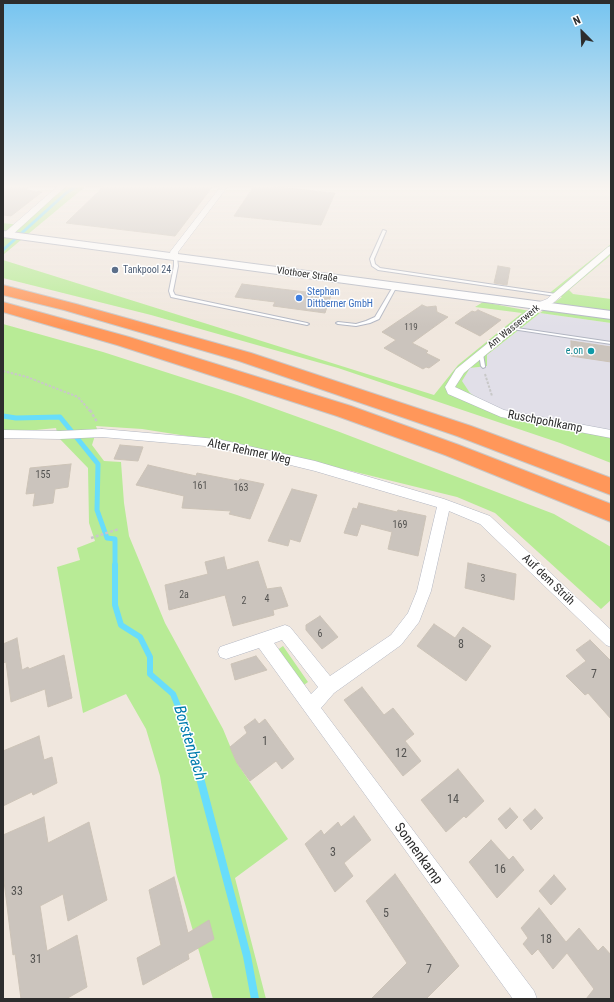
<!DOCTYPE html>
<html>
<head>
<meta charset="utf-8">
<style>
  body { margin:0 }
  #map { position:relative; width:614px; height:1002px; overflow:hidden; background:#f0e7de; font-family:"Roboto Condensed",sans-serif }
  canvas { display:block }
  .frame { position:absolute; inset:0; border:4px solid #2d2d2d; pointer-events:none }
  .north { position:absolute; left:562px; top:12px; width:40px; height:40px; -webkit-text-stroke:3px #fff; paint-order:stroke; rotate:336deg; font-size:11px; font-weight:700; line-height:16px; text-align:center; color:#2d2d2d }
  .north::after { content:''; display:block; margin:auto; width:14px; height:18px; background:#2d2d2d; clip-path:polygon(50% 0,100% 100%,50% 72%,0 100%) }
</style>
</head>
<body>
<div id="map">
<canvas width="614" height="1002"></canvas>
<div class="frame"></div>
<div class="north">N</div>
</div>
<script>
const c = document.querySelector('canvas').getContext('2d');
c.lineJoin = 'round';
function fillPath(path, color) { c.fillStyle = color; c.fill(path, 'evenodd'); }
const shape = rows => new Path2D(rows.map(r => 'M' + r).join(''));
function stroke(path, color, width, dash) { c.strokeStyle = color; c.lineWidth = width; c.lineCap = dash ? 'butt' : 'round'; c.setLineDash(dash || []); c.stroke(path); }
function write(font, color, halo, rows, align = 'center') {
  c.font = font + ' "Roboto Condensed",sans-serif'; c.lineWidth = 3; c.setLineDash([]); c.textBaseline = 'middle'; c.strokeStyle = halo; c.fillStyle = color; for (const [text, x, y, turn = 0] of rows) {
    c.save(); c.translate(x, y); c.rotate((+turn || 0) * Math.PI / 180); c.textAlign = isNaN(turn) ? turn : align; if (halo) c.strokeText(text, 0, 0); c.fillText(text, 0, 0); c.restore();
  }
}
fillPath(shape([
  [540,313,611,323,611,431,502,411,483,402,470,393,461,381,470,368,487,366,487,355]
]), '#e1dfe8');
fillPath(shape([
  [67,186,86,186,3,255,3,223,20,225],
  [611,244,611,255,569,290,573,294,611,299,611,323,540,313,487,355,487,366,470,368,462,381,470,393,483,402,502,411,611,431,611,463,560,443,338,368,151,315,3,278,3,260,434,395,458,365,522,313,475,307,483,302,540,313,562,297,547,295],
  [3,324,103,352,237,395,337,431,554,514,611,547,611,600,601,609,495,513,457,497,319,463,219,441,142,429,96,426,97,429,92,445,104,461,121,462,124,503,129,536,165,623,223,729,237,763,288,839,235,878,266,999,213,999,176,873,160,776,146,729,126,694,83,713,57,567,80,560,77,548,95,541,89,523,88,468,58,437,56,428,26,431,3,430],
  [283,646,308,682,301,687,276,651]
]), '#b8eb96');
stroke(shape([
  [3,250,66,193,77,186]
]), '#68ddfb', 3);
stroke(shape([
  [3,416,16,418,60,417,98,464,97,510,107,538,115,539,115,566]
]), '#68ddfb', 5);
stroke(shape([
  [115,565,115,605,121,625,140,637,150,657,150,674,173,694,185,723,195,760]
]), '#68ddfb', 6);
stroke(shape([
  [195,759,247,956,255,999]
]), '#68ddfb', 8);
const building = shape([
  [3,186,30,186,26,190,42,192,11,216,3,215,3,186],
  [104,186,213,186,175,236,66,223,104,186],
  [254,186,266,186,335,193,321,225,234,216,254,186],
  [498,266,510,268,507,285,494,283,498,266],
  [242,284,281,289,331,295,325,313,273,306,275,302,235,297,242,284],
  [422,305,427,307,436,306,437,312,448,317,412,343,428,351,426,353,440,360,429,368,426,367,423,369,384,348,396,340,382,332,422,305],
  [478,310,501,320,480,336,455,323,472,311,475,312,478,310],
  [571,341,611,347,611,362,571,356,571,341],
  [120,445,143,447,138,461,114,459,120,445],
  [71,464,68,487,55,489,53,503,33,506,35,493,26,494,30,468,71,464],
  [148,465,196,476,197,473,238,481,240,479,264,484,250,519,229,514,231,511,182,508,184,496,136,485,148,465],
  [292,489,317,495,300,542,290,539,288,546,268,541,292,489],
  [359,503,397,512,398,510,426,516,418,556,388,549,392,532,361,524,357,536,344,533,353,508,357,509,359,503],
  [224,557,227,570,258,561,267,589,281,587,288,606,273,610,274,615,233,626,225,595,169,610,165,585,208,574,205,562,224,557],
  [468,563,516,574,514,600,465,588,468,563],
  [320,616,338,637,322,649,306,630,306,625,320,616],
  [434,624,455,638,463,627,491,646,466,681,417,646,434,624],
  [17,638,22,670,28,667,29,669,64,655,72,698,48,707,45,689,11,702,6,662,3,663,3,644,17,638],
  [590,640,611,661,611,719,588,693,585,695,566,676,586,661,576,650,590,640],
  [256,656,267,670,235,680,231,664,256,656],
  [362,687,384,715,393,708,414,734,405,741,421,761,403,776,344,700,362,687],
  [255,719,259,724,265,719,294,759,282,769,276,761,250,781,237,763,230,747,247,733,244,727,255,719],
  [39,736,44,760,52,757,57,783,33,795,32,792,3,806,3,751,39,736],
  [458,769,484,801,466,818,464,816,446,832,421,800,458,769],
  [510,808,518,817,506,829,498,819,510,808],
  [535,809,543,818,531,830,523,820,535,809],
  [354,816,371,840,344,863,353,876,335,892,305,844,321,830,324,835,338,822,341,827,354,816],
  [44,817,48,843,89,822,107,900,68,921,63,894,40,906,47,951,77,935,87,987,66,999,21,999,15,954,13,955,3,873,3,835,44,817],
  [491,840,509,860,513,856,524,870,497,898,469,862,491,840],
  [395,874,459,966,426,999,371,999,407,963,366,901,395,874],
  [554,875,566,889,551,905,539,891,554,875],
  [174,877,188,933,209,920,214,939,188,954,189,959,143,985,137,958,161,945,149,890,174,877],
  [539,908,566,942,579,928,598,951,603,946,611,955,611,999,586,999,594,989,567,953,553,969,538,949,532,955,523,944,528,938,521,928,539,908]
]);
fillPath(building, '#cbc4bd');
stroke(building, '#ccc3b7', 1);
const lane = shape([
  [383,230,386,231,374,259,375,264,380,268,556,294,558,295,556,296,378,270,372,266,370,259,383,230],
  [174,256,177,257,178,266,173,291,175,295,307,323,309,324,307,325,171,297,169,291,174,266,174,256],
  [394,285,397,286,379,319,370,323,356,326,338,324,336,323,338,322,356,324,366,321,375,317,394,285],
  [510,327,611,342,611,344,512,329,510,329,510,327],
  [479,353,481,353,483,354,485,366,485,367,483,368,481,366,479,354,479,353]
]);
const street = shape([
  [58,186,66,186,10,237,4,237,4,233,58,186],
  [221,186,228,186,178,252,178,259,172,259,170,252,221,186],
  [611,246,611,253,553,303,543,307,464,373,455,387,504,410,611,430,611,438,501,417,448,394,445,387,456,369,537,303,547,299,608,247,611,246],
  [102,429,217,439,315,461,444,499,490,516,611,630,611,647,606,645,480,524,449,511,431,591,419,622,401,645,334,693,321,708,534,991,537,999,513,999,259,648,226,659,220,657,218,652,220,647,285,625,290,627,330,676,391,635,408,613,417,591,437,507,315,471,217,447,102,437,60,439,3,438,3,430,60,431,102,429],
  [282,640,318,687,311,694,274,643,282,640]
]);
const secondary = shape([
  [3,231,611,311,611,319,3,237,3,231]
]);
const highway = shape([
  [3,285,76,304,251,353,471,426,611,478,611,495,457,436,239,361,64,310,3,295,3,285],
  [3,302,129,337,351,406,459,445,611,504,611,522,445,455,337,416,117,345,3,312,3,302]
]);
stroke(lane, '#b2b6c2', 2);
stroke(street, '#b2b6c2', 1);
stroke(secondary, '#b2b6c2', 2);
stroke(highway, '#c8c8c8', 2);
stroke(shape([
  [3,371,27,377,78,397,90,411],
  [485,374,492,396]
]), '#c8c8c8', 2, [2.5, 1.5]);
stroke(shape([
  [90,410,97,422],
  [91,538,119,529]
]), '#c8c8c8', 2.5, [3, 2]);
fillPath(lane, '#fff');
fillPath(street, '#fff');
fillPath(secondary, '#fff');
fillPath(highway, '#ff975a');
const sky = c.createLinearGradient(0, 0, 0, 327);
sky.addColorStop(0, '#75c4f0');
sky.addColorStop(0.57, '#f8f4f0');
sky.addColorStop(1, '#f8f4f000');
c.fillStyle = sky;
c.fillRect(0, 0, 614, 327);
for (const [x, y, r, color] of [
  [115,270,4,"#5c6f8a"],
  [299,298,4,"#3f7fe0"],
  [591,351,4,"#0f9aa8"]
]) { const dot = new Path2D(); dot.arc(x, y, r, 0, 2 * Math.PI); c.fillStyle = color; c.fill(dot); stroke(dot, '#fff', 1.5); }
write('9px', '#545351', null, [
  ["119",411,328]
]);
write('10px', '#4e5e75', '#fff', [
  ["Tankpool 24",123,270]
], 'left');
write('10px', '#2d2d2d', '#fff', [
  ["Vlothoer Straße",307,275,8],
  ["Am Wasserwerk",514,327,-39]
]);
write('10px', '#366cbe', '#fff', [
  ["Stephan",307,292],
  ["Dittberner GmbH",307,304]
], 'left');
write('10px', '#0d838f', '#fff', [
  ["e.on",583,351]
], 'right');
write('10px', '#545351', null, [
  ["155",43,475],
  ["161",200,486],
  ["163",241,488],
  ["169",400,525],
  ["3",483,579],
  ["2a",184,595],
  ["4",267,599],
  ["2",244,601],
  ["6",320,634]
]);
write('12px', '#2d2d2d', '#fff', [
  ["Ruschpohlkamp",545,422,11],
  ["Alter Rehmer Weg",249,452,12],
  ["Auf dem Strüh",548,580,44]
]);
write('12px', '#545351', null, [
  ["8",461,645],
  ["7",594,675],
  ["1",265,742],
  ["12",401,754],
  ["14",453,800],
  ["3",333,853],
  ["16",500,870],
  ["33",17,892],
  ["5",386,914],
  ["18",546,940],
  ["31",36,960],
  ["7",429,970]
]);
write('14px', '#2d2d2d', '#fff', [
  ["Sonnenkamp",418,854,54]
]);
write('italic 16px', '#007cae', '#fff', [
  ["Borstenbach",189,743,73]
]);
</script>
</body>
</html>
